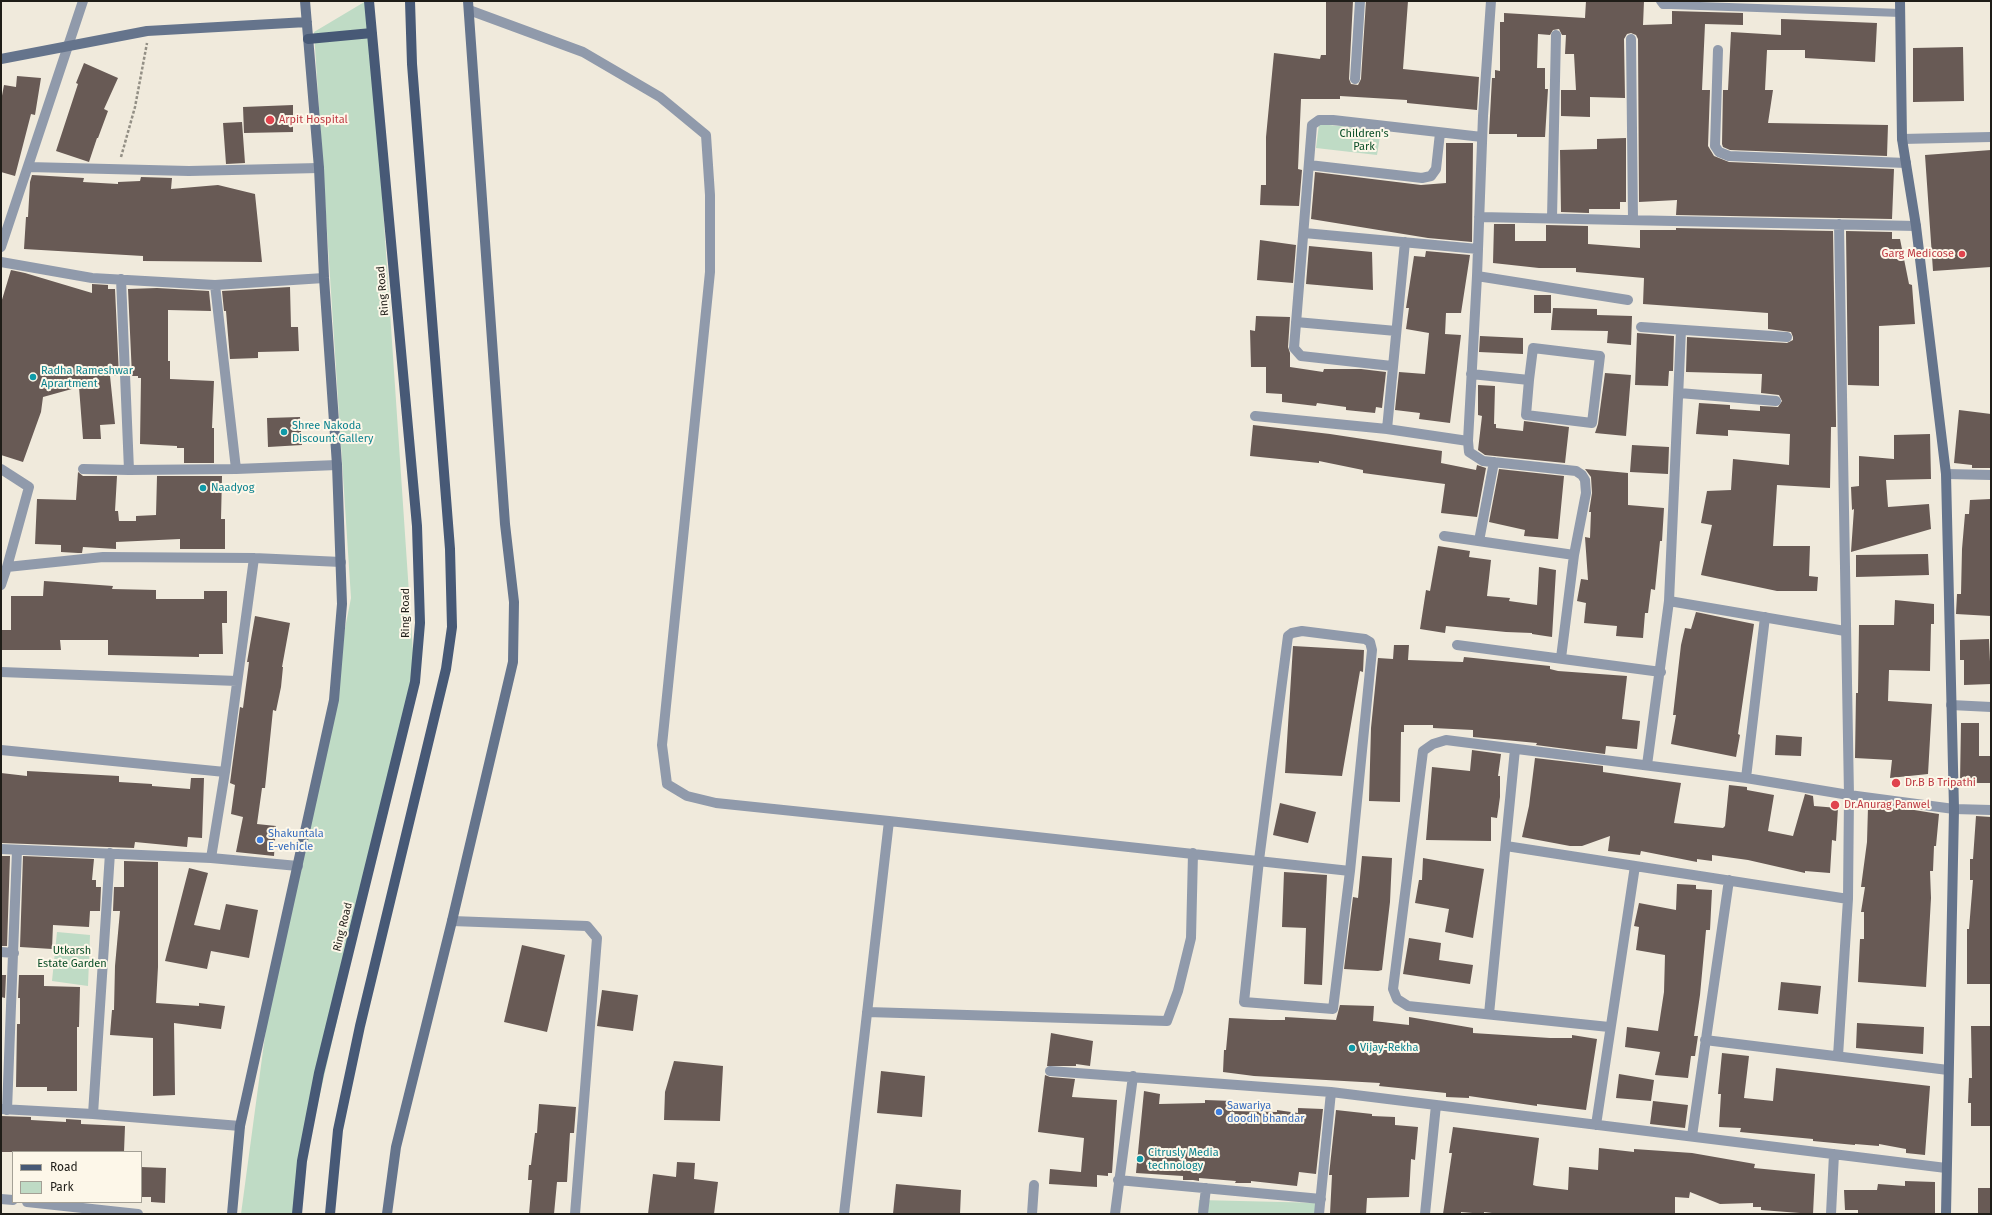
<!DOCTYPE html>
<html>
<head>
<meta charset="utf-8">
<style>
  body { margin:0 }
  #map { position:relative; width:1992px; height:1215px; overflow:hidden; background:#f0eadc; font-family:"Fira Sans",sans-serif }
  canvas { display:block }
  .frame { position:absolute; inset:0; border:2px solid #1f1d18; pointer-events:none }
  .legend { position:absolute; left:12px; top:1151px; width:130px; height:52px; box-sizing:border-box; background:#fdf7e9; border:1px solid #a4a095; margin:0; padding:5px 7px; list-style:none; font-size:12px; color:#1f1d18 }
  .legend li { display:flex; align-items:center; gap:8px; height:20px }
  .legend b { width:20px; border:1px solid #a4a095 }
</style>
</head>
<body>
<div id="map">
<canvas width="1992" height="1215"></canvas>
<div class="frame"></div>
<ul class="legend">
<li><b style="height:5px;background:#475976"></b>Road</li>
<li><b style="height:11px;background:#bfdbc5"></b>Park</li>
</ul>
</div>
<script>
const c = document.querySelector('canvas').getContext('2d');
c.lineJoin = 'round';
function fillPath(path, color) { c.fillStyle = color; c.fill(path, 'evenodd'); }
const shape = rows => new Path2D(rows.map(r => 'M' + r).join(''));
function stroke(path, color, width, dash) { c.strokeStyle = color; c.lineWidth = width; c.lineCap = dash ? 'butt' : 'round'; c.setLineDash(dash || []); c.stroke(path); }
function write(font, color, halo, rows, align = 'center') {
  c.font = font + ' "Fira Sans",sans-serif'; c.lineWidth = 4; c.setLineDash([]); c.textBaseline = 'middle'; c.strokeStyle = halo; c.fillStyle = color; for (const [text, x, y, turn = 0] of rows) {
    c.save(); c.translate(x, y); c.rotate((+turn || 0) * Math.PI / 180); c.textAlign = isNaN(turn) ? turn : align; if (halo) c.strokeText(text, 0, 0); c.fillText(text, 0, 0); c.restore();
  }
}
fillPath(shape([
  [366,1,369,1,415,682,299,1185,298,1214,241,1214,267,1021,351,598,314,32],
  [1319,124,1381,130,1377,155,1316,148],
  [57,932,90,935,88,986,52,981],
  [1199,1200,1323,1203,1322,1214,1198,1214]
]), '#bfdbc5');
fillPath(shape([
  [1326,1,1353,1,1349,79,1351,84,1358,85,1361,79,1366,1,1408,1,1403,69,1479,77,1477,110,1407,103,1407,100,1340,96,1340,99,1301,99,1298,169,1302,170,1299,206,1260,205,1261,185,1266,185,1266,137,1274,53,1320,59,1321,55,1326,55],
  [1586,1,1644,1,1643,25,1672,24,1672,11,1743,13,1743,25,1705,24,1702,90,1710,90,1708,146,1714,156,1729,162,1894,169,1892,219,1676,215,1677,200,1639,202,1638,39,1636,35,1631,33,1627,34,1624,39,1625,98,1590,97,1590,117,1561,116,1561,90,1576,90,1574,54,1565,54,1566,35,1562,35,1559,29,1553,30,1550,35,1538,34,1537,68,1545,68,1545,89,1548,89,1545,137,1517,137,1517,134,1489,134,1492,78,1495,78,1495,70,1500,71,1500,22,1504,22,1504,13,1585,18],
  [1781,19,1877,23,1875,62,1805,58,1805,50,1767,50,1765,90,1773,90,1768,123,1888,125,1887,156,1730,150,1723,147,1722,144,1723,90,1728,90,1731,32,1781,35],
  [1963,47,1964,101,1913,102,1913,48],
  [84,63,118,78,104,109,108,111,98,138,97,138,89,162,56,151,78,84,76,83],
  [17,76,41,78,35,115,31,114,15,176,1,172,1,101,4,85,16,87],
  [293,105,293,132,244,133,243,107],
  [242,122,245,163,226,164,223,123],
  [1626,138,1626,202,1620,202,1620,209,1589,209,1589,213,1561,212,1560,150,1597,149,1597,139],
  [1446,143,1473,143,1472,242,1428,238,1311,219,1315,172,1421,185,1446,183],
  [1991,150,1991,267,1933,271,1925,155],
  [32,175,84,178,83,182,118,184,118,182,140,181,141,177,172,178,171,189,218,185,255,194,262,262,143,261,143,256,24,249,26,217,28,217,30,182],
  [1494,224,1515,224,1515,241,1546,241,1546,225,1588,226,1588,244,1640,248,1640,230,1676,230,1676,228,1833,231,1836,421,1836,427,1831,427,1830,488,1777,485,1773,546,1810,546,1809,576,1818,577,1817,591,1777,591,1701,575,1712,525,1701,523,1707,491,1731,490,1733,459,1789,465,1790,434,1728,430,1728,436,1696,434,1699,403,1730,405,1730,409,1760,411,1760,406,1778,407,1782,401,1779,395,1761,393,1762,374,1686,372,1687,337,1787,343,1793,340,1793,337,1791,332,1768,329,1768,313,1643,304,1644,278,1576,272,1576,268,1539,268,1493,263],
  [1846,231,1892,232,1892,239,1900,239,1909,284,1912,285,1915,324,1879,326,1879,386,1848,385],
  [1260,240,1296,245,1293,283,1257,280],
  [1309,246,1372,252,1373,290,1306,284],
  [1426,251,1470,255,1461,313,1446,313,1445,334,1461,335,1450,423,1419,419,1420,413,1395,410,1399,372,1425,374,1429,333,1406,329,1409,308,1406,308,1414,256,1425,257],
  [11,270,25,273,92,293,92,284,108,285,108,289,115,289,119,376,110,376,115,424,100,425,101,439,83,439,79,387,43,397,41,412,23,462,1,455,1,303],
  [290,287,291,327,298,327,299,351,258,352,258,358,230,359,226,311,224,311,222,291],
  [157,288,209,291,211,311,168,310,168,361,170,361,170,379,214,381,212,428,214,428,214,463,184,463,184,448,177,448,177,446,140,444,141,378,138,378,138,376,132,376,128,289],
  [1534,295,1551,295,1551,313,1534,313],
  [1553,308,1597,309,1597,315,1632,316,1631,345,1607,343,1608,331,1551,330],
  [1256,316,1290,317,1288,347,1290,353,1290,367,1323,372,1324,369,1361,369,1386,372,1382,408,1376,407,1375,413,1346,410,1346,407,1317,403,1316,406,1282,402,1282,394,1266,393,1266,367,1251,367,1250,330,1255,331],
  [1637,333,1674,336,1673,371,1669,371,1668,386,1635,385],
  [1480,336,1523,338,1523,354,1479,352],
  [1605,373,1631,375,1626,436,1595,433,1598,424],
  [1478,385,1495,386,1494,424,1496,424,1496,428,1523,431,1524,421,1569,427,1565,463,1485,455,1478,450,1482,416,1478,415],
  [1959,410,1991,414,1991,468,1972,468,1972,465,1954,463],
  [300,417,302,445,268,447,267,418],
  [1253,425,1330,434,1442,451,1441,463,1476,470,1477,465,1486,468,1477,517,1441,513,1445,484,1363,473,1363,470,1319,461,1319,463,1250,456],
  [1930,434,1931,479,1886,480,1888,507,1929,504,1931,529,1851,552,1854,509,1852,510,1851,487,1859,486,1859,456,1894,459,1894,435],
  [1632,445,1669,447,1668,474,1630,472],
  [1499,469,1564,476,1558,539,1524,536,1525,530,1489,522],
  [1585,469,1628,473,1628,505,1664,508,1662,541,1660,541,1655,590,1651,589,1648,613,1645,613,1643,638,1616,636,1617,626,1584,623,1586,603,1577,601,1581,579,1588,580,1585,537,1590,538,1591,512,1589,512,1592,493,1591,477],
  [78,472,83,476,117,476,115,511,118,511,119,521,136,521,136,516,156,515,157,476,222,476,221,519,225,519,225,549,180,549,180,539,116,542,116,549,83,547,82,553,78,553,61,552,61,545,35,544,37,499,76,500],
  [1991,499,1991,616,1956,614,1957,594,1961,594,1962,549,1965,514,1969,514,1970,500],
  [1438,546,1470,551,1469,557,1491,560,1487,596,1510,598,1509,601,1537,605,1539,567,1556,570,1552,637,1532,634,1532,633,1506,632,1446,626,1445,633,1420,629,1426,590,1430,591],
  [1928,554,1929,575,1856,577,1856,555],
  [44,581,113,586,112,589,156,590,156,599,204,599,204,591,227,591,227,623,222,623,223,654,199,654,199,657,108,655,108,640,60,640,61,650,1,650,1,630,11,630,11,596,43,596],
  [1895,600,1934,604,1934,624,1931,624,1930,671,1889,670,1888,701,1932,704,1928,774,1890,778,1892,760,1855,758,1856,693,1858,693,1859,625,1894,625],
  [1696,612,1754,624,1738,734,1740,735,1736,757,1671,744,1676,715,1673,715,1681,645,1685,628,1691,629],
  [255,616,290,623,282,667,283,667,281,687,276,711,273,710,265,788,262,788,257,824,276,826,274,856,236,852,243,817,231,814,235,785,230,783,240,707,243,708,249,662,247,662],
  [1989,639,1991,684,1964,685,1964,660,1960,660,1960,640],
  [1394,645,1409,645,1408,660,1463,662,1464,657,1550,666,1550,669,1558,671,1627,676,1622,719,1640,721,1637,749,1606,746,1605,754,1536,745,1537,743,1473,737,1473,730,1433,728,1433,725,1404,725,1404,732,1401,732,1400,802,1369,801,1371,728,1378,658,1393,659],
  [1293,646,1364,650,1363,672,1360,671,1342,776,1285,773],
  [1961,723,1979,723,1979,756,1991,756,1991,783,1960,783],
  [1776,735,1802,737,1801,756,1775,755],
  [1472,750,1501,754,1498,776,1500,776,1500,797,1497,818,1491,817,1491,841,1426,840,1432,767,1470,771],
  [1535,758,1603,766,1603,772,1681,783,1674,823,1723,828,1725,826,1729,785,1747,787,1747,790,1774,795,1768,831,1793,836,1805,794,1813,796,1814,806,1838,808,1836,841,1832,840,1830,873,1805,871,1805,873,1748,860,1712,855,1712,861,1697,859,1697,862,1641,851,1640,855,1608,851,1610,836,1582,846,1570,846,1522,837,1529,806],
  [27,771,119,776,119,782,152,784,152,786,190,789,191,778,204,778,202,838,188,837,187,847,135,842,134,848,1,843,1,773,27,776],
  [1280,803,1316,812,1308,843,1273,835],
  [1868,807,1908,809,1939,814,1936,846,1934,846,1933,871,1930,871,1931,898,1926,987,1858,982,1860,939,1864,939,1864,912,1861,912,1865,887,1861,887,1867,842],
  [1976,816,1991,817,1991,984,1967,984,1967,929,1969,929,1973,880,1970,880,1970,859,1973,859],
  [1,856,10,856,7,946,1,946],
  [23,856,94,859,92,880,96,880,96,887,101,887,100,911,90,911,89,927,53,925,52,949,20,947],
  [1362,856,1392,858,1390,902,1382,970,1378,971,1344,969,1353,897,1358,898],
  [1423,858,1484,869,1473,938,1445,932,1449,909,1415,903,1419,880,1422,880],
  [124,861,158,862,158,967,156,1003,199,1006,199,1003,225,1006,221,1029,174,1023,175,1095,153,1096,153,1038,110,1035,112,1010,114,1010,115,966,120,911,113,911,114,887,124,887],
  [189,868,208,873,194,925,220,930,226,904,258,910,249,958,211,951,207,969,165,961],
  [1284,872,1327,875,1322,985,1304,984,1306,928,1282,927],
  [1677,884,1696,885,1696,889,1712,890,1710,930,1706,930,1700,995,1694,1036,1698,1036,1695,1056,1691,1056,1688,1078,1655,1075,1660,1052,1625,1047,1627,1027,1658,1031,1664,992,1665,955,1636,950,1639,927,1634,926,1639,903,1676,910],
  [1409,938,1441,943,1439,960,1473,965,1470,984,1403,974],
  [522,945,565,955,547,1032,504,1022],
  [1,975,6,975,5,998,1,997],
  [19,975,44,975,44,986,80,987,79,1027,77,1027,77,1091,47,1091,47,1087,16,1087,17,1024,20,1024,20,998,18,998],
  [1781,982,1821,986,1818,1014,1778,1010],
  [602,990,638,995,633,1031,597,1026],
  [1340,1005,1374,1006,1373,1021,1409,1025,1409,1017,1473,1028,1473,1033,1550,1038,1572,1038,1572,1035,1597,1039,1586,1110,1537,1104,1537,1106,1469,1096,1469,1098,1446,1097,1446,1093,1379,1086,1380,1083,1254,1076,1223,1072,1224,1050,1226,1050,1229,1018,1270,1020,1285,1020,1285,1017,1336,1020],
  [1857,1023,1924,1027,1923,1054,1856,1048],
  [1971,1026,1991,1026,1991,1126,1971,1126,1971,1103,1968,1103,1969,1078,1972,1078],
  [1051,1033,1093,1041,1090,1066,1076,1064,1076,1066,1047,1066],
  [1722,1053,1749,1056,1744,1098,1773,1101,1776,1068,1930,1086,1925,1155,1906,1153,1906,1149,1879,1144,1879,1146,1855,1144,1855,1145,1813,1141,1813,1139,1740,1132,1741,1128,1719,1127,1721,1094,1718,1094],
  [674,1061,723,1066,720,1121,664,1120,665,1092],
  [881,1071,925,1076,922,1117,877,1113],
  [1619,1074,1654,1080,1651,1101,1616,1098],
  [1045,1075,1050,1077,1075,1079,1072,1097,1117,1100,1112,1173,1108,1173,1108,1176,1097,1175,1097,1187,1049,1184,1050,1169,1081,1172,1084,1138,1038,1132],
  [1144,1091,1160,1094,1159,1104,1205,1103,1205,1100,1234,1101,1233,1111,1277,1112,1277,1110,1298,1113,1298,1108,1323,1109,1316,1174,1299,1172,1297,1186,1251,1181,1251,1183,1235,1183,1236,1181,1199,1178,1199,1181,1193,1180,1183,1180,1183,1176,1136,1173],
  [1653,1101,1688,1105,1685,1128,1650,1124],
  [539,1104,576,1107,574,1133,570,1133,567,1182,557,1182,554,1214,529,1214,532,1180,528,1180,529,1165,531,1165,535,1133,537,1133],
  [1336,1110,1372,1114,1372,1116,1395,1117,1395,1125,1418,1127,1415,1160,1411,1159,1409,1197,1367,1198,1366,1214,1330,1214,1332,1175,1329,1175],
  [1,1116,31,1117,31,1120,66,1122,66,1119,81,1120,81,1124,125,1126,124,1152,1,1152],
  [1453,1127,1539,1138,1533,1185,1536,1186,1568,1190,1569,1167,1598,1170,1599,1148,1634,1152,1634,1149,1692,1153,1755,1164,1754,1168,1815,1174,1813,1214,1761,1210,1761,1207,1753,1207,1753,1203,1720,1204,1690,1192,1689,1198,1675,1197,1675,1214,1500,1214,1484,1212,1484,1214,1461,1212,1461,1214,1443,1214,1452,1153,1449,1153],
  [677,1162,695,1163,694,1179,718,1182,714,1214,648,1214,653,1174,676,1177],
  [141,1167,166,1168,165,1203,151,1202,151,1197,141,1197],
  [1905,1181,1935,1182,1935,1214,1858,1214,1858,1210,1845,1210,1844,1190,1877,1190,1878,1184,1905,1186],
  [896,1184,961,1190,960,1214,893,1214],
  [1978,1188,1991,1188,1991,1214,1978,1214]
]), '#685a55');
stroke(shape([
  [121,157,135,107,147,43]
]), '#938f85', 2.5, [3, 2]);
stroke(shape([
  [1660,1,1663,5,1671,5,1901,13]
]), '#909aab', 8);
stroke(shape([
  [1491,1,1483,116,1477,276,1468,441,1469,452,1483,461,1576,471,1582,475,1585,480,1586,493,1574,555,1561,658],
  [469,10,583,52,660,97,706,135,710,195,710,272,662,745,667,784,687,796,716,803,889,821],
  [1631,39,1633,220],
  [1718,50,1715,146,1719,152,1729,156,1906,163],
  [1355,79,1360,1],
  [1902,139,1991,137],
  [1309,165,1422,178,1431,176,1436,169,1440,133],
  [28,167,189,171,319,168],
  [1479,217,1916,226],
  [1552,218,1556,35],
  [1304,233,1478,249],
  [1,247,83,1],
  [1,262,92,278,215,285,324,278],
  [1477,276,1628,300],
  [215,285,236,469],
  [1296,322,1396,331],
  [1641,327,1787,337],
  [1392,366,1301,356,1294,348,1312,125,1319,120,1333,120,1482,137],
  [1471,374,1529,380,1526,415,1592,423,1600,356,1533,348,1529,380],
  [1679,393,1776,401],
  [1255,416,1387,429,1468,441],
  [1387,429,1405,242],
  [1,469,29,487,7,567,103,557,254,558,341,562],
  [83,469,129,470,121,279],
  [129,470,236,469,337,465],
  [1946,474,1991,475],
  [1444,536,1574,555],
  [1479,541,1494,462],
  [1,585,7,567],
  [1669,601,1845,631],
  [1302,631,1365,639,1370,642,1372,650,1350,871,1333,1009,1244,1002,1259,860,1288,636,1292,633,1302,631],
  [1457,645,1661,672],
  [1,672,237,681],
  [1951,705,1991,707],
  [1,750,225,772,211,858],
  [1647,765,1669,601,1681,330],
  [225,772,254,558],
  [1746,778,1765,617],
  [1506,846,1848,899],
  [1,849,211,858,298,866],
  [452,921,587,926,597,938,575,1214],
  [1,952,14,953],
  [867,1012,1167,1021,1178,991,1191,938,1193,853],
  [1489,1014,1515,749],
  [1609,1027,1408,1006,1397,999,1393,989,1423,751,1433,744,1446,740,1746,778,1849,795,1954,809,1991,810],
  [1705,1040,1948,1070],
  [1838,1056,1848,899,1849,795,1839,224],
  [1050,1071,1331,1092,1946,1168],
  [1,1109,93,1114,240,1126],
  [7,1110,17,850],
  [93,1114,110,853],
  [1596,1125,1635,866],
  [1692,1136,1729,880],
  [1118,1180,1321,1199],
  [1,1199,13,1200],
  [27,1202,138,1214],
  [844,1214,889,821,1350,871],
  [1032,1214,1034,1185],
  [1115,1214,1133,1076],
  [1203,1214,1206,1188],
  [1319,1214,1331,1092],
  [1425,1214,1436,1105],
  [1831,1214,1834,1154]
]), '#909aab', 10);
stroke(shape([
  [1900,1,1902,139,1916,226,1946,474,1954,809,1946,1214],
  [1,59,147,31,307,22],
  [232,1214,240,1126,334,700,342,604,337,465,324,278,319,168,305,1],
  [387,1214,396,1147,452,921,513,662,514,602,505,524,468,1]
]), '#65748c', 10);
stroke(shape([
  [308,39,372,33],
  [297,1214,302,1161,319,1073,415,682,420,623,417,526,369,1],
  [330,1214,338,1130,360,1026,446,669,452,627,450,549,412,64,410,1]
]), '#475976', 10);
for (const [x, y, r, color] of [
  [270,120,5,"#e0444e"],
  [1962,254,4,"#e0444e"],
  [33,377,4,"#0f9aa8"],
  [284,432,4,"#0f9aa8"],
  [203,488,4,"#0f9aa8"],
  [1896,783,5,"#e0444e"],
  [1835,805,5,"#e0444e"],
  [260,840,4,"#3f7fe0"],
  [1352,1048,4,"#0f9aa8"],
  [1219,1112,4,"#3f7fe0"],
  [1140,1159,4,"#0f9aa8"]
]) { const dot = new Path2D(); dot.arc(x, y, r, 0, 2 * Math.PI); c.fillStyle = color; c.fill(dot); stroke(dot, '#fdf7e9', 1.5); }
write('11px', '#be3a42', '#fdf7e9', [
  ["Arpit Hospital",279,120],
  ["Garg Medicose",1954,254,"right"],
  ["Dr.B B Tripathi",1905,783],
  ["Dr.Anurag Panwel",1844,805]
], 'left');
write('11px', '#094d26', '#fdf7e9', [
  ["Children's",1364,134],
  ["Park",1364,147],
  ["Utkarsh",72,951],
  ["Estate Garden",72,964]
]);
write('11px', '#1f1d18', '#fdf7e9', [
  ["Ring Road",383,291,-95],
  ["Ring Road",406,613,-90],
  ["Ring Road",343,927,-76]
]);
write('11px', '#0d838f', '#fdf7e9', [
  ["Radha Rameshwar",41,371],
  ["Aprartment",41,384],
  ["Shree Nakoda",292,426],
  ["Discount Gallery",292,439],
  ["Naadyog",211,488],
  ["Vijay-Rekha",1360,1048],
  ["Citrusly Media",1148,1153],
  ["technology",1148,1166]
], 'left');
write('11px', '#366cbe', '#fdf7e9', [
  ["Shakuntala",268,834],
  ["E-vehicle",268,847],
  ["Sawariya",1227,1106],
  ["doodh bhandar",1227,1119]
], 'left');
</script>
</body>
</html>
